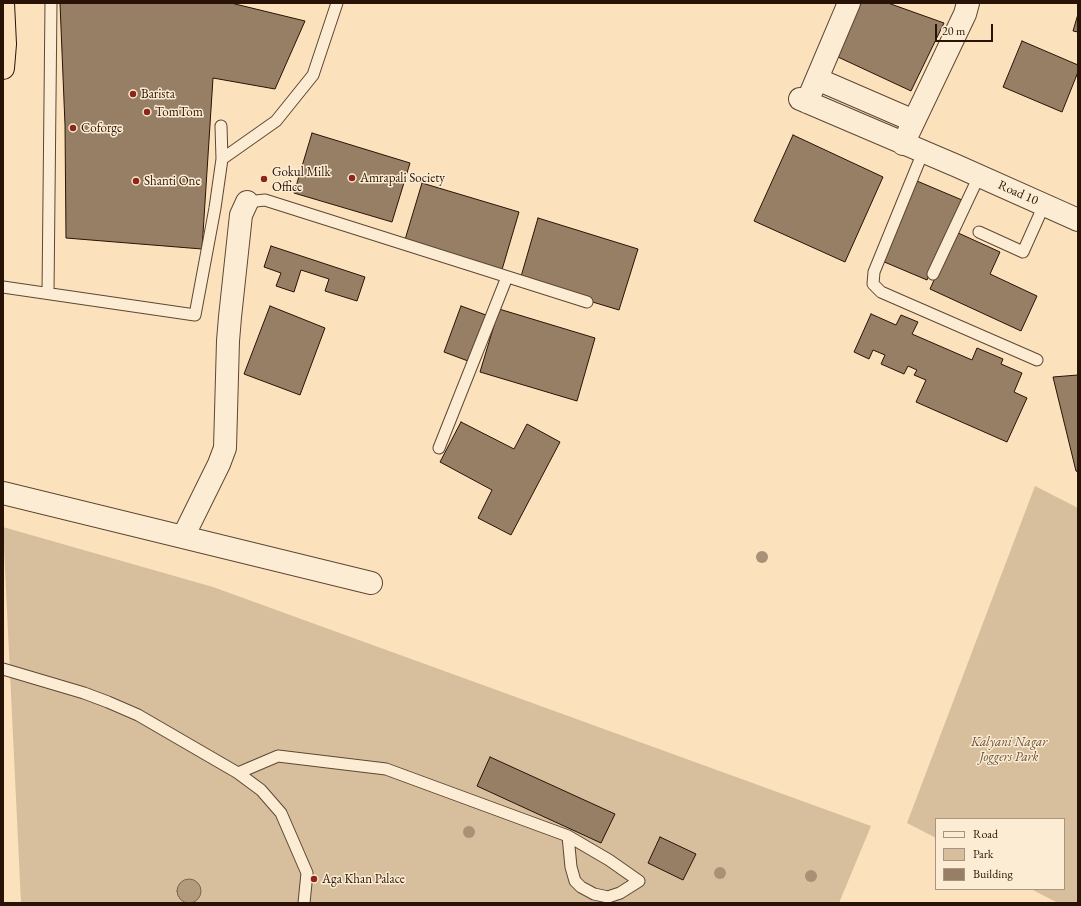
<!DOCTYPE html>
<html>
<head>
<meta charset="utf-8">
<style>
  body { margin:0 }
  #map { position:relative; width:1081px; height:906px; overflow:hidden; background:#fbe2bc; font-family:"EB Garamond",serif }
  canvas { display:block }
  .frame { position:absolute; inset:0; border:4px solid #281306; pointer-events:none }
  .legend { position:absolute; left:935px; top:818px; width:130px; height:72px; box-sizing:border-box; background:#fcecd3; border:1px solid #a79581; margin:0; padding:5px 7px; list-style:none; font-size:12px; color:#281306 }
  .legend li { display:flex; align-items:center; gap:8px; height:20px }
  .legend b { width:20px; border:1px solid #a79581 }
  .scale { position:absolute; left:935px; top:24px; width:58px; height:18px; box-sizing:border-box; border:2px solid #281306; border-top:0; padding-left:5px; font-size:12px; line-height:14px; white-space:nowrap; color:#281306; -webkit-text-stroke:3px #fcecd3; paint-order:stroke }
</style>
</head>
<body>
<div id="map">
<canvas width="1081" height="906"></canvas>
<div class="frame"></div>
<ul class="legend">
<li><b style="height:5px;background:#fcecd3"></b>Road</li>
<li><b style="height:11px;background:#d7bf9d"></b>Park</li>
<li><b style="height:11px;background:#967f65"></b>Building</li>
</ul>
<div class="scale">20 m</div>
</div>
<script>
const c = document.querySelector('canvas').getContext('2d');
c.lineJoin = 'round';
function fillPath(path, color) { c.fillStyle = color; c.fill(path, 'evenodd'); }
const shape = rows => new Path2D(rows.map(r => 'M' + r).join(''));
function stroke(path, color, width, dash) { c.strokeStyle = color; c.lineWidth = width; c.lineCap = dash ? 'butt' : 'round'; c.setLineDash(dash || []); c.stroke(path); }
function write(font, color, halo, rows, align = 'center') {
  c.font = font + ' "EB Garamond",serif'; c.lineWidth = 3; c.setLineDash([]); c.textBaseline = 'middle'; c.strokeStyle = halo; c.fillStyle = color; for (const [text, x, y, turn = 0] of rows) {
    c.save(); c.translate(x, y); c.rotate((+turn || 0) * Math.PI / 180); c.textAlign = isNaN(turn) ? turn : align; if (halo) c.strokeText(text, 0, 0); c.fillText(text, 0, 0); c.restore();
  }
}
fillPath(shape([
  [1035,486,1078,508,1078,903,1058,903,1031,889,1064,889,1064,819,936,819,936,838,907,823],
  [3,527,213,587,871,826,839,903,21,903]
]), '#d7bf9d');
const water = shape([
  '177 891a12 12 0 1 1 24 0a12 12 0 1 1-24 0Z'
]);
fillPath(water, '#b39c7e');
stroke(water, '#7b654e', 1);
const building = shape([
  [60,3,231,3,305,21,275,89,213,78,202,249,66,238,65,125,60,3],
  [861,3,888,3,944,23,911,91,838,57,861,3],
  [1078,14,1078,32,1073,31,1078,14],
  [1022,41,1078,65,1078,72,1062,112,1003,87,1022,41],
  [312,133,410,163,392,222,294,193,312,133],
  [793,135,883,177,845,262,754,221,793,135],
  [917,181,962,200,927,280,882,261,917,181],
  [422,183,519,212,501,273,404,243,422,183],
  [538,218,638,249,619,310,520,280,538,218],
  [956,232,1000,252,990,274,1037,296,1021,331,930,289,956,232],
  [271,246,365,277,357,301,325,291,329,279,301,270,294,292,276,286,281,273,264,267,271,246],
  [270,306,325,328,300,395,244,374,270,306],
  [461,306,486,315,468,361,444,352,461,306],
  [499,309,595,338,577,401,480,372,499,309],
  [871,314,896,325,901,315,918,322,912,334,972,360,977,348,1003,359,1001,364,1022,373,1014,392,1027,398,1007,442,916,402,926,380,914,375,917,370,908,366,904,374,881,364,885,355,873,350,869,359,854,352,871,314],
  [1078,375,1078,472,1076,471,1053,377,1078,375],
  [461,422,514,449,527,424,560,442,511,535,478,518,492,490,440,462,461,422],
  [490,757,615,814,601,843,477,786,490,757],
  [660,837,696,854,683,880,648,863,660,837]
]);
fillPath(building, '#967f65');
stroke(building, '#281306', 1);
const service = shape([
  [221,126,222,159],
  [923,152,874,272,873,284,881,292,1037,360],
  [247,202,265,200,587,302],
  [979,232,1023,252,1044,205],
  [933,274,979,176],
  [3,287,195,315,215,208,222,159,276,121,313,75,337,3],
  [48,293,51,3],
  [439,448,507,277],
  [3,669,84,693,108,702,138,715,238,773,261,790,281,813,307,873,304,903],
  [238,773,278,756,386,769,568,836,609,860,639,881,620,893,608,897,594,894,581,887,575,881,571,867,568,836]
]);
const minor = shape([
  [817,79,914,121],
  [800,99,957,166,1078,220],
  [807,102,849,3],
  [903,144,965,14,968,3],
  [3,493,371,583],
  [183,537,219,464,225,448,228,341,230,317,241,215,247,202]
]);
const trunk = shape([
  [3,68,5,44,3,3]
]);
stroke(service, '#5d4734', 13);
stroke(minor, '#5d4734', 24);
stroke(trunk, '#281306', 24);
stroke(service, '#fcecd3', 11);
stroke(minor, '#fcecd3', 22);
stroke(trunk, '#fbe2bc', 22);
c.fillStyle = '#a89175';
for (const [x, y] of [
  [762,557],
  [469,832],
  [720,873],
  [811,876]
]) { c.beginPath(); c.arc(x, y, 6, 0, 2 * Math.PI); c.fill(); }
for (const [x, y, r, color] of [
  [133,94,4,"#8f2418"],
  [147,112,4,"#8f2418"],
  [73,128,4,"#8f2418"],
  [352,178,4,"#8f2418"],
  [264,179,4,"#8f2418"],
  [136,181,4,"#8f2418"],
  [314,879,4,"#8f2418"]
]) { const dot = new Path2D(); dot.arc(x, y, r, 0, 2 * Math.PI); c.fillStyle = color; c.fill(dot); stroke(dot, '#fcecd3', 1.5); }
write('13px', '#281306', '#fcecd3', [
  ["Barista",141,94],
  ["TomTom",155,112],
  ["Coforge",81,128],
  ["Gokul Milk",272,172],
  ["Office",272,187],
  ["Amrapali Society",360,178],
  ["Shanti One",144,181],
  ["Aga Khan Palace",322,879]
], 'left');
write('13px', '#281306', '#fcecd3', [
  ["Road 10",1018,193,24]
]);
write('italic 13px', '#654f3b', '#fcecd3', [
  ["Kalyani Nagar",1009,742],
  ["Joggers Park",1009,757]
]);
</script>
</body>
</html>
